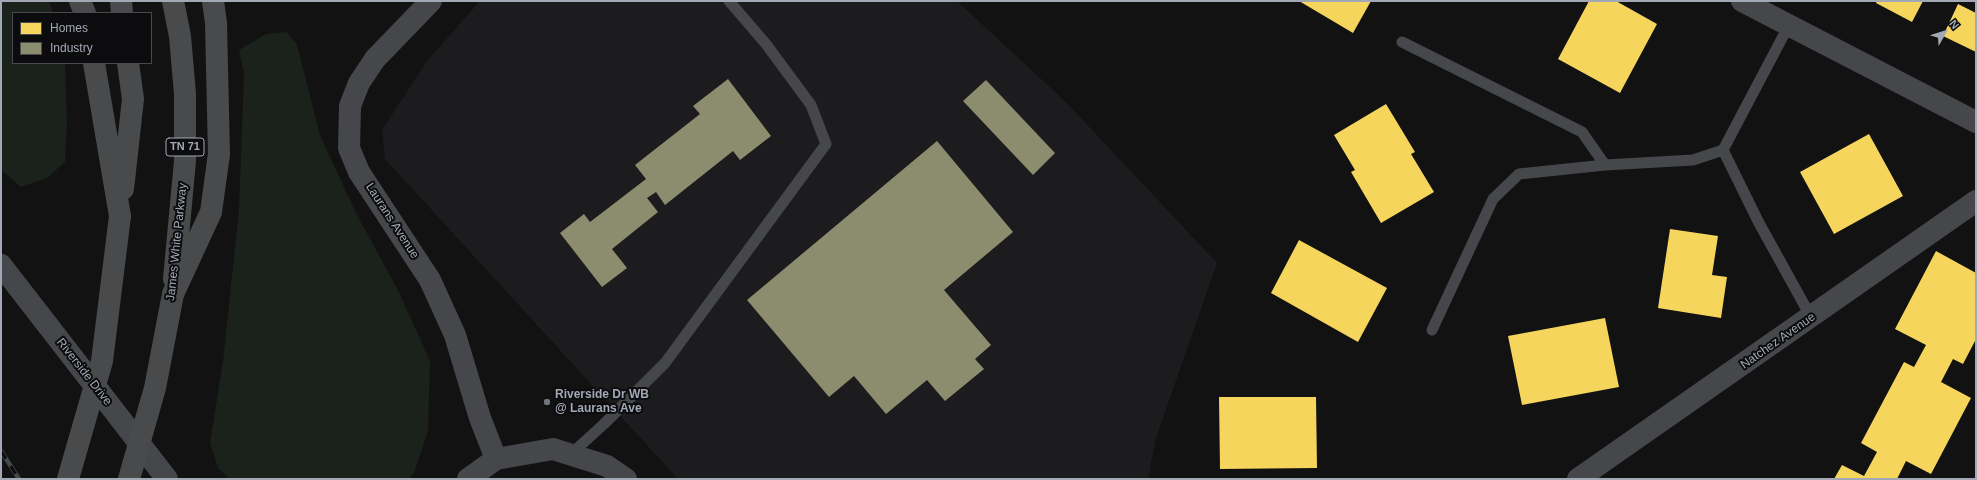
<!DOCTYPE html>
<html>
<head>
<meta charset="utf-8">
<style>
  body { margin:0 }
  #map { position:relative; width:1977px; height:480px; overflow:hidden; background:#121212; font-family:Helvetica,sans-serif }
  canvas { display:block }
  .frame { position:absolute; inset:0; border:2px solid #a2a8b4; pointer-events:none }
  .legend { position:absolute; left:12px; top:12px; width:140px; height:52px; box-sizing:border-box; background:#0c0c0e; border:1px solid #484a50; margin:0; padding:5px 7px; list-style:none; font-size:12px; color:#a2a8b4 }
  .legend li { display:flex; align-items:center; gap:8px; height:20px }
  .legend b { width:20px; border:1px solid #484a50 }
  .north { position:absolute; left:1925px; top:12px; width:40px; height:40px; -webkit-text-stroke:3px #0c0c0e; paint-order:stroke; rotate:51deg; font-size:11px; font-weight:700; line-height:16px; text-align:center; color:#a2a8b4 }
  .north::after { content:''; display:block; margin:auto; width:14px; height:18px; background:#a2a8b4; clip-path:polygon(50% 0,100% 100%,50% 72%,0 100%) }
</style>
</head>
<body>
<div id="map">
<canvas width="1977" height="480"></canvas>
<div class="frame"></div>
<ul class="legend">
<li><b style="height:11px;background:#f6d55c"></b>Homes</li>
<li><b style="height:11px;background:#8c8c6e"></b>Industry</li>
</ul>
<div class="north">N</div>
</div>
<script>
const c = document.querySelector('canvas').getContext('2d');
c.lineJoin = 'round';
function fillPath(path, color) { c.fillStyle = color; c.fill(path, 'evenodd'); }
const shape = rows => new Path2D(rows.map(r => 'M' + r).join(''));
function stroke(path, color, width, dash) { c.strokeStyle = color; c.lineWidth = width; c.lineCap = dash ? 'butt' : 'round'; c.setLineDash(dash || []); c.stroke(path); }
function write(font, color, halo, rows, align = 'center') {
  c.font = font + ' Helvetica,sans-serif'; c.lineWidth = 4; c.setLineDash([]); c.textBaseline = 'middle'; c.strokeStyle = halo; c.fillStyle = color; for (const [text, x, y, turn = 0] of rows) {
    c.save(); c.translate(x, y); c.rotate((+turn || 0) * Math.PI / 180); c.textAlign = isNaN(turn) ? turn : align; if (halo) c.strokeText(text, 0, 0); c.fillText(text, 0, 0); c.restore();
  }
}
fillPath(shape([
  [480,1,957,1,1066,102,1217,263,1155,441,1148,479,678,479,385,159,382,130,427,61]
]), '#1c1c1e');
fillPath(shape([
  [1,1,49,1,53,13,13,13,13,63,65,63,67,123,65,162,47,178,21,187,1,170],
  [287,32,297,45,320,135,357,215,399,292,430,361,428,431,414,473,408,479,230,479,218,468,210,443,223,361,239,210,244,74,239,50,266,34]
]), '#1b211b');
fillPath(shape([
  [1299,1,1371,1,1353,33],
  [1589,1,1616,1,1657,24,1620,93,1558,59],
  [1877,1,1923,1,1912,22,1876,3],
  [1958,4,1976,13,1976,52,1943,36],
  [1386,104,1415,152,1411,154,1434,192,1381,223,1351,172,1355,170,1334,135],
  [1869,134,1903,196,1834,234,1800,172],
  [1670,229,1718,236,1712,275,1727,277,1721,318,1658,308],
  [1299,240,1387,288,1358,342,1271,293],
  [1936,251,1976,273,1976,339,1963,364,1953,359,1941,382,1971,398,1931,474,1906,461,1897,479,1834,479,1842,465,1864,476,1877,452,1861,443,1904,362,1914,367,1926,345,1895,329],
  [1605,318,1619,387,1522,405,1508,336],
  [1219,397,1316,397,1317,468,1220,469]
]), '#f6d55c');
fillPath(shape([
  [728,79,771,136,740,160,733,151,665,205,656,192,647,198,658,212,612,249,627,268,602,287,560,233,584,214,590,222,646,179,635,165,700,114,693,106],
  [986,80,1055,153,1033,175,963,101],
  [937,141,1013,232,944,290,991,345,975,359,984,369,945,401,927,380,886,414,854,376,829,397,747,300]
]), '#8c8c6e');
stroke(shape([
  [1402,42,1582,132,1605,165],
  [1723,150,1759,223,1811,317],
  [1432,330,1493,199,1519,174,1605,165,1693,160,1723,150,1789,25],
  [571,454,604,424,665,363,826,144,811,105,766,44,729,1]
]), '#46474b', 11);
stroke(shape([
  [431,1,375,59,359,83,350,106,349,148,359,172,430,280,455,335,480,418,496,459],
  [1742,1,1976,122],
  [1578,479,1976,201]
]), '#46474b', 22);
stroke(shape([
  [1,265,167,479],
  [468,479,496,459,553,449,607,466,626,479]
]), '#46474b', 22);
stroke(shape([
  [80,1,85,13],
  [121,1,122,13],
  [173,1,180,36,185,94,185,161,174,279],
  [94,63,120,216],
  [123,189,133,99,128,63],
  [173,294,211,212,219,154,216,23,213,1]
]), '#494a4c', 22);
const rail = shape([
  [1,451,19,479]
]);
stroke(rail, '#46484b', 4.5);
stroke(rail, '#0c0c0e', 3, [9]);
stroke(shape([
  [68,479,102,361,120,216],
  [129,479,155,388,173,294]
]), '#494a4c', 22);
for (const [x, y, r, color] of [
  [547,402,4,"#70747b"]
]) { const dot = new Path2D(); dot.arc(x, y, r, 0, 2 * Math.PI); c.fillStyle = color; c.fill(dot); stroke(dot, '#0c0c0e', 1.5); }
for (const [x, y, w] of [
  [185,147,38]
]) { const box = new Path2D(); box.roundRect(x - w / 2, y - 9, w, 18, 3); c.fillStyle = '#0c0c0e'; c.fill(box); stroke(box, '#a2a8b4', 1); }
write('bold 11px', '#a2a8b4', null, [
  ["TN 71",185,147]
]);
write('12px', '#a2a8b4', '#0c0c0e', [
  ["Laurans Avenue",392,221,57],
  ["James White Parkway",177,242,-84],
  ["Natchez Avenue",1778,341,-35],
  ["Riverside Drive",84,372,52]
]);
write('bold 12px', '#a2a8b4', '#0c0c0e', [
  ["Riverside Dr WB",555,395],
  ["@ Laurans Ave",555,409]
], 'left');
</script>
</body>
</html>
